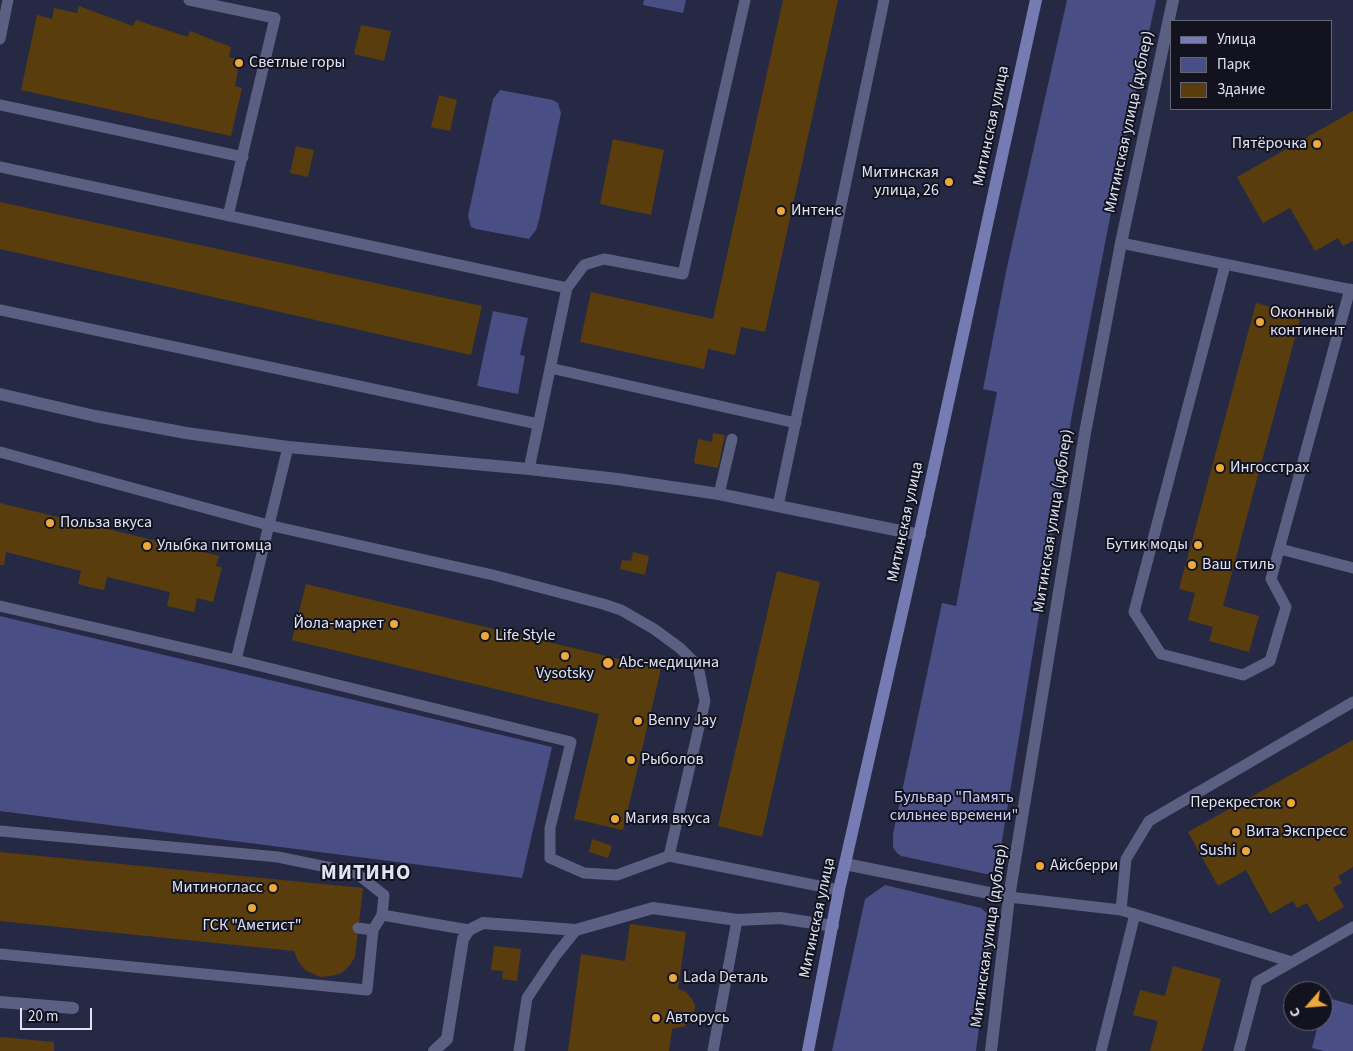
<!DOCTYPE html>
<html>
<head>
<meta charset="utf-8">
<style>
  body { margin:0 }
  #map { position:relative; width:1353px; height:1051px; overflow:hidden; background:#262944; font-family:"Source Sans 3",sans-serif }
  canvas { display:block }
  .legend { position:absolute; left:1170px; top:20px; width:162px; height:90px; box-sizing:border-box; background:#12131f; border:1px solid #646675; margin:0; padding:6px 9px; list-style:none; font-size:15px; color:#e0e3f5 }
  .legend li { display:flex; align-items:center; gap:10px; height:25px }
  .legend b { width:25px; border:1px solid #646675 }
  .north { position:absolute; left:1283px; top:981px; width:50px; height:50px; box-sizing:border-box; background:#12131f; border:1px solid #646675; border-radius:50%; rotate:243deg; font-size:14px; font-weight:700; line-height:20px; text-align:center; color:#e0e3f5 }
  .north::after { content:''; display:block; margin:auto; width:18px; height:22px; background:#eda83b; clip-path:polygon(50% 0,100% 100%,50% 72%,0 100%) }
  .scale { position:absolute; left:20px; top:1008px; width:72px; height:22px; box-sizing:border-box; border:2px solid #e0e3f5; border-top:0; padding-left:6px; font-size:15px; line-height:18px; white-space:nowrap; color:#e0e3f5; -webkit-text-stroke:4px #12131f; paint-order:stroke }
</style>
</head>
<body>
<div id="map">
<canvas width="1353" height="1051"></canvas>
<ul class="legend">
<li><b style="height:6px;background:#757cb3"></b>Улица</li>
<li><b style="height:14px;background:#494e85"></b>Парк</li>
<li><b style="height:14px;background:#5a3d0c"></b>Здание</li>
</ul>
<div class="north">С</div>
<div class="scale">20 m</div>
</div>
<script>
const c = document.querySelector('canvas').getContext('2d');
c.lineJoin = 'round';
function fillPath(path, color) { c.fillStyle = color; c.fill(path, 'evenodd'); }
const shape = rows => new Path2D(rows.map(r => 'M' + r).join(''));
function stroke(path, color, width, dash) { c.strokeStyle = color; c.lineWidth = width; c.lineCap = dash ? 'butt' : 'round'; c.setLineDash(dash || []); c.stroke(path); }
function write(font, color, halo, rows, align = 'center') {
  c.font = font + ' "Source Sans 3",sans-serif'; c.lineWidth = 4; c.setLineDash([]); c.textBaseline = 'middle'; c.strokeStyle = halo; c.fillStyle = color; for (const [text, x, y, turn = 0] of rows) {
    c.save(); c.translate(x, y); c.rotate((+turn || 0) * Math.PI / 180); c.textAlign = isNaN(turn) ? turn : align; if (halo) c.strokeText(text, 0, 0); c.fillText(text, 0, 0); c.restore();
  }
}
fillPath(shape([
  [644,0,686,0,683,13,643,5],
  [1067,0,1156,0,1118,176,1072,414,998,865,991,874,986,874,901,856,896,852,893,847,893,834,942,603,956,606,997,392,983,389,1007,267],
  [500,90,553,100,558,103,561,113,539,220,536,230,529,239,476,229,471,227,468,216,493,99],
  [493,311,528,318,520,355,525,356,518,394,477,386],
  [0,616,552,747,522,878,0,811],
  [885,885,981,908,989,915,992,924,976,1051,832,1051,865,899],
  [1325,997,1353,1005,1353,1051,1324,1051,1312,1048,1319,1021,1323,1021,1323,1006]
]), '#494e85');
fillPath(shape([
  [783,0,838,0,765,332,741,327,735,355,708,349,704,369,580,342,591,292,713,319],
  [79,6,133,26,136,20,188,37,190,31,231,47,229,57,240,60,235,86,242,88,231,136,21,90,37,15,52,19,54,8,77,13],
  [361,25,391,31,384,61,354,54],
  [439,95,457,100,450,131,431,127],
  [1353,111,1353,241,1343,246,1338,238,1315,251,1290,208,1263,223,1237,177],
  [613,139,664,150,651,215,600,204],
  [296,146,314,150,308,177,290,173],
  [0,202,482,306,471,355,0,249],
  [1256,303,1301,315,1223,606,1259,616,1249,652,1209,641,1213,627,1188,620,1195,593,1179,589],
  [713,433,725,435,718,468,694,463,698,439,712,442],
  [0,503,219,556,216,566,222,567,213,602,197,598,194,612,167,606,170,592,107,577,104,590,89,587,78,584,81,571,6,552,4,565,0,565],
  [633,552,649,556,645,575,620,569,622,560,631,561],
  [777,571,820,582,762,837,718,826],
  [306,584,661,669,623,830,574,819,599,714,292,640],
  [1353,740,1353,867,1338,876,1342,883,1333,888,1344,907,1318,922,1307,903,1297,908,1293,901,1270,914,1246,870,1218,886,1188,832],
  [592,839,612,846,608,858,589,852],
  [0,852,363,888,355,957,350,965,342,973,331,976,320,977,305,970,298,961,294,951,0,921],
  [1037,861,1044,861,1044,872,1036,871],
  [630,924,686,932,678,989,685,991,692,999,695,1005,694,1016,685,1026,672,1029,669,1051,568,1051,581,954,625,961],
  [494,946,521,949,517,981,502,979,503,971,491,970],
  [1173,966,1221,979,1202,1051,1150,1051,1158,1021,1133,1015,1140,990,1165,996],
  [0,1037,54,1042,54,1051,0,1051]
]), '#5a3d0c');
stroke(shape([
  [189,0,275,18,228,216],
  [0,39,8,0],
  [0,105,243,157],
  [0,167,567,288,529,469],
  [1121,243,1353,290],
  [1225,265,1134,612,1161,654,1243,675,1270,661,1286,607,1271,579,1350,289],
  [567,288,584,265,604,259,683,274,745,0],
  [0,310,538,424],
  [550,368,796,423],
  [0,452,268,525,493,575,603,604,621,610,654,629,680,648,698,666,705,701,669,856,839,890],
  [719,494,732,439],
  [778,506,884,0],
  [1280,549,1353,568],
  [0,606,236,660,571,742,550,828,550,858,584,873,617,875,669,856],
  [236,660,288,447],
  [0,831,278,857,356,873,384,895,382,915,373,930,367,990,0,954],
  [1009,897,1121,910,1292,962],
  [1121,910,1126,859,1149,821,1353,702],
  [382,915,469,930],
  [358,928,373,930],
  [519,1051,527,998,556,955,576,930],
  [713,1051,737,920],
  [1101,1051,1135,914],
  [1239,1051,1257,982,1353,927]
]), '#5b6082', 11);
stroke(shape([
  [0,394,95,416,186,433,288,447,529,469,617,479,719,494,920,535],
  [845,864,1009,897],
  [0,1002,73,1008],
  [434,1051,447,1039,463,939,469,930,483,923,576,930,653,908,737,920,780,918,833,926],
  [991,1051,1009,897,1085,433,1121,243,1173,0]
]), '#5b6082', 12);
stroke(shape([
  [808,1051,839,890,908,586,1036,0]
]), '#757cb3', 12);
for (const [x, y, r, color] of [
  [239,63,5,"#eda83b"],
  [1317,144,5,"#eda83b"],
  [949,182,5,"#eda83b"],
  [781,211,5,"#eda83b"],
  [1260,322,5,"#eda83b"],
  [1220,468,5,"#eda83b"],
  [50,523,5,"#eda83b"],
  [1198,545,5,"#eda83b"],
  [147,546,5,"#eda83b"],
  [1192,565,5,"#eda83b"],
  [394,624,5,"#eda83b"],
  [485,636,5,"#eda83b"],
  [565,656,5,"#eda83b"],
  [608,663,6,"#eda83b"],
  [638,721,5,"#eda83b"],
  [631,760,5,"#eda83b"],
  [1291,803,5,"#eda83b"],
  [615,819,5,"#eda83b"],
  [1236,832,5,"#eda83b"],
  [1246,851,5,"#eda83b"],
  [1040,866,5,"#eda83b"],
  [273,888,5,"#eda83b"],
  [252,908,5,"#eda83b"],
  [673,978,5,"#eda83b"],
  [656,1018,5,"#eda83b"]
]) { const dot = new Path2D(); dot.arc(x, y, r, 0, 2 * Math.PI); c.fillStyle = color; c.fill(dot); stroke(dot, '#12131f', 2); }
write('16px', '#e0e3f5', '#12131f', [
  ["Светлые горы",249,63],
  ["Пятёрочка",1307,144,"right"],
  ["Митинская",939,173,"right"],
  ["улица, 26",939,191,"right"],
  ["Интенс",791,211],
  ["Оконный",1270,313],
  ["континент",1270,331],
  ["Ингосстрах",1230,468],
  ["Польза вкуса",60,523],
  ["Бутик моды",1188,545,"right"],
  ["Улыбка питомца",157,546],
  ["Ваш стиль",1202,565],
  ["Йола-маркет",384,624,"right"],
  ["Life Style",495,636],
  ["Abc-медицина",619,663],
  ["Vysotsky",565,674,"center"],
  ["Benny Jay",648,721],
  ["Рыболов",641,760],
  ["Перекресток",1281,803,"right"],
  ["Магия вкуса",625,819],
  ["Вита Экспресс",1246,832],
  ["Sushi",1236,851,"right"],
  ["Айсберри",1050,866],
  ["Митиногласс",263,888,"right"],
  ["ГСК \"Аметист\"",252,926,"center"],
  ["Lada Dеталь",683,978],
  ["Авторусь",666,1018]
], 'left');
write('16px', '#e0e3f5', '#12131f', [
  ["Митинская улица (дублер)",1130,122,-78],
  ["Митинская улица",992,126,-78],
  ["Митинская улица (дублер)",1054,521,-81],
  ["Митинская улица",906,522,-78],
  ["Митинская улица",818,918,-78],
  ["Митинская улица (дублер)",990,936,-82]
]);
write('16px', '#c8cffa', '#12131f', [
  ["Бульвар \"Память",954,798],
  ["сильнее времени\"",954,816]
]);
c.letterSpacing = '1px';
write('bold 21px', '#e0e3f5', '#12131f', [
  ["МИТИНО",366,874]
]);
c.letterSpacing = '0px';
</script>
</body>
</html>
